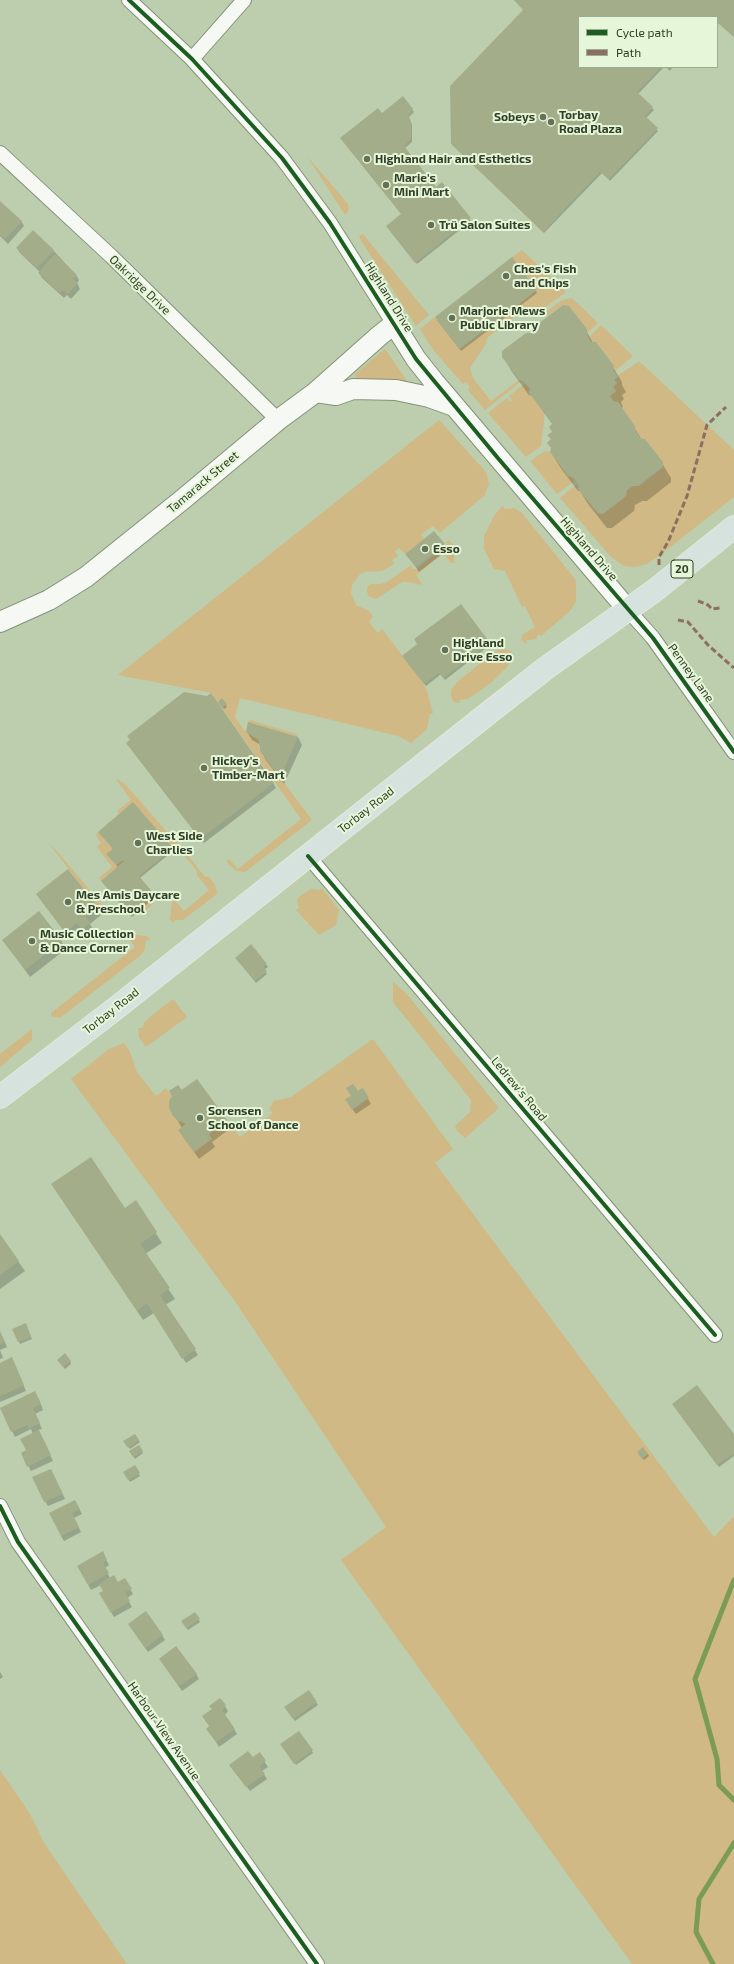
<!DOCTYPE html>
<html>
<head>
<meta charset="utf-8">
<style>
  body { margin:0 }
  #map { position:relative; width:734px; height:1964px; overflow:hidden; background:#bccead; font-family:"Exo 2",sans-serif }
  canvas { display:block }
  .legend { position:absolute; left:578px; top:16px; width:140px; height:52px; box-sizing:border-box; background:#e6f6d8; border:1px solid #9ead92; margin:0; padding:5px 7px; list-style:none; font-size:12px; color:#334028 }
  .legend li { display:flex; align-items:center; gap:8px; height:20px }
  .legend b { width:20px; border:1px solid #9ead92 }
</style>
</head>
<body>
<div id="map">
<canvas width="734" height="1964"></canvas>
<ul class="legend">
<li><b style="height:5px;background:#1b5e20"></b>Cycle path</li>
<li><b style="height:5px;background:#8d6e63"></b>Path</li>
</ul>
</div>
<script>
const c = document.querySelector('canvas').getContext('2d');
c.lineJoin = 'round';
function fillPath(path, color) { c.fillStyle = color; c.fill(path, 'evenodd'); }
const shape = rows => new Path2D(rows.map(r => 'M' + r).join(''));
function stroke(path, color, width, dash) { c.strokeStyle = color; c.lineWidth = width; c.lineCap = dash ? 'butt' : 'round'; c.setLineDash(dash || []); c.stroke(path); }
function write(font, color, halo, rows, align = 'center') {
  c.font = font + ' "Exo 2",sans-serif'; c.lineWidth = 4; c.setLineDash([]); c.textBaseline = 'middle'; c.strokeStyle = halo; c.fillStyle = color; for (const [text, x, y, turn = 0] of rows) {
    c.save(); c.translate(x, y); c.rotate((+turn || 0) * Math.PI / 180); c.textAlign = isNaN(turn) ? turn : align; if (halo) c.strokeText(text, 0, 0); c.fillText(text, 0, 0); c.restore();
  }
}
fillPath(shape([
  [307,156,348,204,349,209,347,213,345,215],
  [363,234,429,315,416,326,362,242,359,236],
  [522,250,566,292,533,316,526,308,487,338,486,344,470,368,473,378,491,401,519,380,523,380,485,410,468,390,470,387,466,382,463,384,434,351,420,329,435,317,460,349,537,290,512,257],
  [572,298,598,323,586,334,587,329,569,306,563,305,547,316,545,313,562,300],
  [601,325,633,356,614,372,614,366,596,342,591,342,588,338],
  [385,349,407,381,408,385,358,381,356,379,355,374,357,372],
  [638,362,640,362,734,450,734,497,660,555,647,564,635,567,624,566,611,557,560,498,577,484,578,489,598,513,603,514,627,490,633,486,639,486,663,467,663,462,645,439,640,438,635,430,635,426,618,402,613,401,610,396,615,391,613,387,616,383,614,380,617,376],
  [525,383,530,389,529,393,545,413,541,446,526,457,488,413,507,398,510,402,512,400,509,396],
  [439,420,486,472,489,484,485,493,486,494,440,533,433,526,421,534,424,539,405,554,399,548,395,551,398,556,392,560,394,564,382,571,365,572,360,574,352,585,351,593,356,605,369,611,373,616,369,622,378,633,382,629,424,684,427,691,433,713,430,714,427,729,411,743,398,736,240,698,235,717,246,732,259,740,258,745,260,751,312,820,245,872,237,871,228,864,227,860,230,860,238,869,301,819,211,693,118,675],
  [545,451,550,452,575,481,557,494,530,461],
  [503,506,505,509,514,508,522,513,576,580,576,601,571,610,541,636,539,634,536,637,537,639,527,640,526,644,521,640,522,635,535,627,525,606,522,607,505,571,494,569,484,549,484,536,494,516,500,508],
  [449,540,452,543,455,563,451,563,443,554,440,556,416,575,423,585,408,582,402,582,376,599,368,596,367,590,368,586,371,584,381,584,387,582,411,565,413,569,417,569,447,544,446,542],
  [505,649,512,652,509,655,512,660,507,667,492,682,468,699,460,700,459,703,454,702,451,697,451,690,457,682,495,651],
  [250,720,296,734,298,737,248,722],
  [116,779,124,783,173,839,174,838,205,877,209,877,215,885,217,894,183,920,175,920,173,923,170,920,172,902,175,901,184,911,209,890,197,875,197,871,177,847,176,846,173,848,133,803,119,814,117,811,131,800],
  [98,832,113,849,107,854,116,865,123,860,124,861,101,881,99,878,112,867,97,847,101,843,96,835],
  [48,842,57,851,104,907,100,910],
  [322,888,339,910,336,925,319,935,296,910,299,908,297,900,299,897,311,889,320,890],
  [154,894,153,904,140,915,130,915],
  [132,934,149,937,150,940,146,940,145,949,141,955,60,1018,51,1016,51,1013,135,947,129,938],
  [393,982,406,993,499,1108,465,1138,457,1131,455,1126,470,1112,471,1100,393,1002],
  [173,999,187,1017,149,1045,145,1046,139,1037,138,1028,142,1028,145,1022,151,1016],
  [32,1029,32,1040,0,1067,0,1054],
  [373,1039,453,1149,435,1163,714,1537,734,1516,734,1964,632,1964,341,1560,386,1527,234,1300,71,1079,109,1049,124,1043,130,1052,137,1072,156,1096,166,1088,172,1096,169,1101,169,1108,172,1115,177,1120,186,1124,178,1130,209,1134,227,1120,240,1137,273,1113,269,1109,274,1101,291,1097],
  [0,1770,30,1814,44,1843,127,1964,0,1964]
]), '#d0b984');
fillPath(shape([
  [514,0,734,0,734,37,717,22,717,17,579,17,579,67,664,67,638,94,654,110,646,118,658,131,610,181,602,173,544,233,454,146,524,10],
  [666,67,673,67,670,71],
  [403,97,414,112,408,118,412,124,412,142,405,148,436,188,471,221,417,264,389,229,402,215,381,115],
  [0,202,21,221,24,226,8,244,0,236],
  [17,248,53,250,76,275,79,280,77,283,80,289,71,299,67,295,64,298,42,278,39,273,40,272,20,253],
  [536,291,537,293,461,351,437,320],
  [586,330,593,343,613,367,622,382,622,385,626,392,622,395,624,399,621,402,623,407,622,408,642,440,662,463,671,478,671,482,647,501,642,501,635,505,634,511,612,528,607,528,588,504,580,491,578,491,560,467,551,452,552,440,549,435,553,432,553,425,532,396,529,395,512,372,503,357],
  [444,545,447,550,419,572,407,554],
  [489,643,490,645,445,680,441,674,426,686,404,658],
  [220,704,226,705,227,707,224,709],
  [247,732,298,737,302,745,284,784,265,759,259,744,252,740],
  [136,755,273,783,276,788,204,843],
  [132,804,173,851,140,878,155,897,132,917,104,883,118,867,109,856],
  [37,895,97,907,101,915,90,924,94,931,87,936,82,930,70,939],
  [4,941,61,941,66,949,30,977],
  [251,946,268,967,264,970,267,974,256,983,238,960],
  [196,1080,231,1128,212,1142,215,1147,199,1159,184,1138,182,1128,175,1116,173,1096],
  [362,1089,371,1104,356,1114,349,1105,357,1092],
  [59,1194,125,1209,136,1202,162,1243,145,1254,175,1299,165,1305,198,1355,186,1363,154,1313,143,1320],
  [0,1236,25,1271,0,1289],
  [27,1327,32,1339,20,1344,14,1329],
  [0,1332,7,1347,0,1350],
  [0,1350,3,1358,0,1359],
  [12,1359,26,1391,0,1402,0,1364],
  [70,1361,71,1364,65,1369,59,1362],
  [38,1397,43,1410,35,1414,42,1429,38,1430,53,1461,31,1471,22,1453,27,1451,33,1434,31,1429,15,1437,1,1408],
  [675,1407,734,1436,734,1456,719,1467],
  [135,1435,140,1442,130,1449,125,1442],
  [139,1446,143,1453,135,1459,131,1451],
  [639,1454,648,1454,649,1456,644,1460],
  [134,1466,140,1476,130,1482,125,1472],
  [51,1470,65,1499,48,1506,45,1501],
  [75,1501,82,1514,74,1518,81,1532,64,1541,61,1536],
  [102,1553,109,1565,105,1568,110,1578,118,1583,124,1579,133,1594,127,1598,132,1607,114,1617,100,1594,104,1591,101,1585,91,1590,78,1566],
  [195,1613,200,1622,188,1630,182,1621],
  [132,1629,162,1635,165,1640,148,1652],
  [163,1664,196,1674,199,1679,182,1691],
  [0,1672,3,1677,0,1679],
  [308,1691,318,1705,295,1721,286,1708],
  [225,1706,228,1711,225,1715,237,1734,219,1747,211,1734,210,1727],
  [299,1732,313,1753,296,1765,283,1746],
  [259,1754,268,1767,262,1771,267,1779,250,1791,233,1770]
]), '#0003');
stroke(shape([
  [734,1580,695,1679,717,1759,719,1785,734,1800],
  [713,1964,696,1932,699,1899,734,1843]
]), '#7a9c56', 5);
fillPath(shape([
  [514,0,734,0,734,37,717,22,717,17,579,17,579,67,661,67,637,92,653,107,645,116,658,128,609,179,600,172,543,232,451,144,450,86,523,10],
  [403,96,413,109,408,115,411,121,411,139,404,146,436,187,442,182,471,218,415,263,386,226,401,214,340,138,378,108,382,113],
  [0,201,22,221,5,239,0,235],
  [33,230,54,250,37,268,16,248],
  [55,254,77,275,73,279,78,283,68,294,63,290,60,293,38,273],
  [512,257,537,290,459,349,435,317],
  [563,305,569,306,587,329,587,336,591,342,596,342,614,366,613,371,618,377,614,380,617,383,613,387,616,391,610,396,613,401,618,402,635,426,635,430,640,438,645,439,663,462,663,467,638,486,633,486,627,490,626,496,603,514,598,513,578,489,579,485,573,477,568,476,550,452,551,448,547,443,551,439,547,435,552,432,549,427,553,423,529,393,530,389,524,382,519,380,502,357,502,351,526,333,532,333,539,329,539,323],
  [434,531,445,544,416,567,405,554],
  [461,604,490,643,443,678,439,673,424,684,402,656,417,644,414,639],
  [184,692,207,696,211,693,274,783,200,839,126,743,130,740,127,736],
  [222,698,227,704,222,708,218,702],
  [248,722,298,737,280,778,260,751,259,740,246,732],
  [133,802,173,848,139,876,154,894,130,915,101,881,124,861,123,860,116,865,106,854,113,849,98,832],
  [68,869,98,907,85,916,91,923,82,929,77,923,65,932,36,894],
  [39,911,62,941,25,970,2,940],
  [251,944,267,964,263,967,267,971,255,981,235,958],
  [197,1079,227,1120,209,1134,212,1139,194,1152,178,1130,186,1124,177,1120,172,1115,169,1108,169,1101,172,1096,169,1091,178,1085,182,1090],
  [353,1084,358,1091,363,1088,369,1098,352,1110,345,1099,351,1096,346,1088],
  [91,1157,125,1208,136,1200,157,1232,140,1244,170,1288,160,1295,196,1349,182,1359,147,1303,137,1311,51,1184],
  [0,1234,19,1261,0,1275],
  [26,1323,31,1337,18,1342,12,1329],
  [0,1331,5,1342,0,1344],
  [65,1353,71,1361,63,1367,57,1360],
  [12,1357,24,1385,0,1396,0,1363],
  [697,1385,734,1434,734,1453,717,1465,672,1404],
  [35,1391,41,1404,33,1408,40,1423,29,1428,27,1425,11,1432,0,1408],
  [39,1430,51,1455,27,1467,21,1453,26,1450,20,1439],
  [135,1434,139,1440,128,1448,123,1441],
  [139,1445,143,1451,133,1457,129,1451],
  [643,1447,648,1454,642,1459,637,1452],
  [135,1465,140,1473,128,1480,123,1472],
  [51,1469,63,1494,44,1502,32,1477],
  [75,1500,80,1509,72,1513,79,1527,61,1536,49,1513],
  [103,1551,107,1560,103,1563,109,1573,88,1585,77,1566],
  [114,1575,118,1582,125,1578,132,1589,125,1592,130,1601,111,1613,99,1593,103,1591,99,1584],
  [146,1611,163,1635,145,1648,128,1624],
  [195,1612,200,1619,186,1628,181,1621],
  [176,1646,197,1674,179,1686,159,1659],
  [309,1690,317,1702,293,1719,284,1707],
  [220,1698,226,1705,222,1710,235,1729,216,1742,206,1729,209,1726,202,1716,212,1709,209,1706],
  [299,1731,313,1750,294,1764,280,1744],
  [248,1751,253,1757,260,1752,266,1761,259,1766,265,1774,246,1787,229,1765]
]), '#a4ad8a');
const street = shape([
  [129,0,192,59,282,158,330,223,394,324],
  [192,59,244,0],
  [0,153,111,256,278,420],
  [628,610,653,638,734,752],
  [308,856,715,1335],
  [0,1506,18,1542,317,1964]
]);
const secondary = shape([
  [316,392,336,395,353,389,396,390,429,397,454,406],
  [0,622,49,600,86,577,182,500,278,420,316,392,379,336,394,324,416,359,435,383,628,610]
]);
const primary = shape([
  [0,1097,111,1012,491,711,546,668,654,591,734,527]
]);
stroke(street, '#849279', 16);
stroke(secondary, '#849279', 22);
stroke(primary, '#e1e9da', 24);
stroke(street, '#f5f8f3', 14);
stroke(secondary, '#f5f8f3', 20);
stroke(primary, '#d6e2dd', 22);
stroke(shape([
  [659,565,659,557,668,542,687,496,707,425,726,407],
  [698,601,708,605,712,609,720,608],
  [678,620,688,622,708,645,734,668]
]), '#8d6e63', 3, [6, 3]);
stroke(shape([
  [129,0,192,59,282,158,330,223,416,359,497,457,653,638,734,752],
  [308,856,715,1335],
  [0,1506,18,1542,317,1964]
]), '#1b5e20', 4);
for (const [x, y, r, color] of [
  [543,117,4,"#637257"],
  [551,122,4,"#637257"],
  [367,159,4,"#637257"],
  [386,185,4,"#637257"],
  [431,225,4,"#637257"],
  [506,276,4,"#637257"],
  [452,318,4,"#637257"],
  [425,549,4,"#637257"],
  [445,650,4,"#637257"],
  [204,768,4,"#637257"],
  [138,843,4,"#637257"],
  [68,902,4,"#637257"],
  [32,941,4,"#637257"],
  [200,1118,4,"#637257"]
]) { const dot = new Path2D(); dot.arc(x, y, r, 0, 2 * Math.PI); c.fillStyle = color; c.fill(dot); stroke(dot, '#e6f6d8', 1.5); }
for (const [x, y, w] of [
  [682,569,22]
]) { const box = new Path2D(); box.roundRect(x - w / 2, y - 9, w, 18, 3); c.fillStyle = '#e6f6d8'; c.fill(box); stroke(box, '#334028', 1); }
write('bold 11px', '#334028', null, [
  ["20",682,569]
]);
write('bold 12px', '#334028', '#e6f6d8', [
  ["Torbay",559,115],
  ["Road Plaza",559,129],
  ["Sobeys",535,117,"right"],
  ["Highland Hair and Esthetics",375,159],
  ["Marie's",394,178],
  ["Mini Mart",394,192],
  ["Trü Salon Suites",439,225],
  ["Ches's Fish",514,269],
  ["and Chips",514,283],
  ["Marjorie Mews",460,311],
  ["Public Library",460,325],
  ["Esso",433,549],
  ["Highland",453,643],
  ["Drive Esso",453,657],
  ["Hickey's",212,761],
  ["Timber-Mart",212,775],
  ["West Side",146,836],
  ["Charlies",146,850],
  ["Mes Amis Daycare",76,895],
  ["& Preschool",76,909],
  ["Music Collection",40,934],
  ["& Dance Corner",40,948],
  ["Sorensen",208,1111],
  ["School of Dance",208,1125]
], 'left');
write('12px', '#334028', '#e6f6d8', [
  ["Oakridge Drive",140,285,44],
  ["Highland Drive",389,297,58],
  ["Tamarack Street",203,482,-40],
  ["Highland Drive",589,549,49],
  ["Penney Lane",691,673,54],
  ["Torbay Road",366,810,-38],
  ["Torbay Road",111,1011,-38],
  ["Ledrew's Road",519,1089,50],
  ["Harbour View Avenue",164,1731,55]
]);
</script>
</body>
</html>
